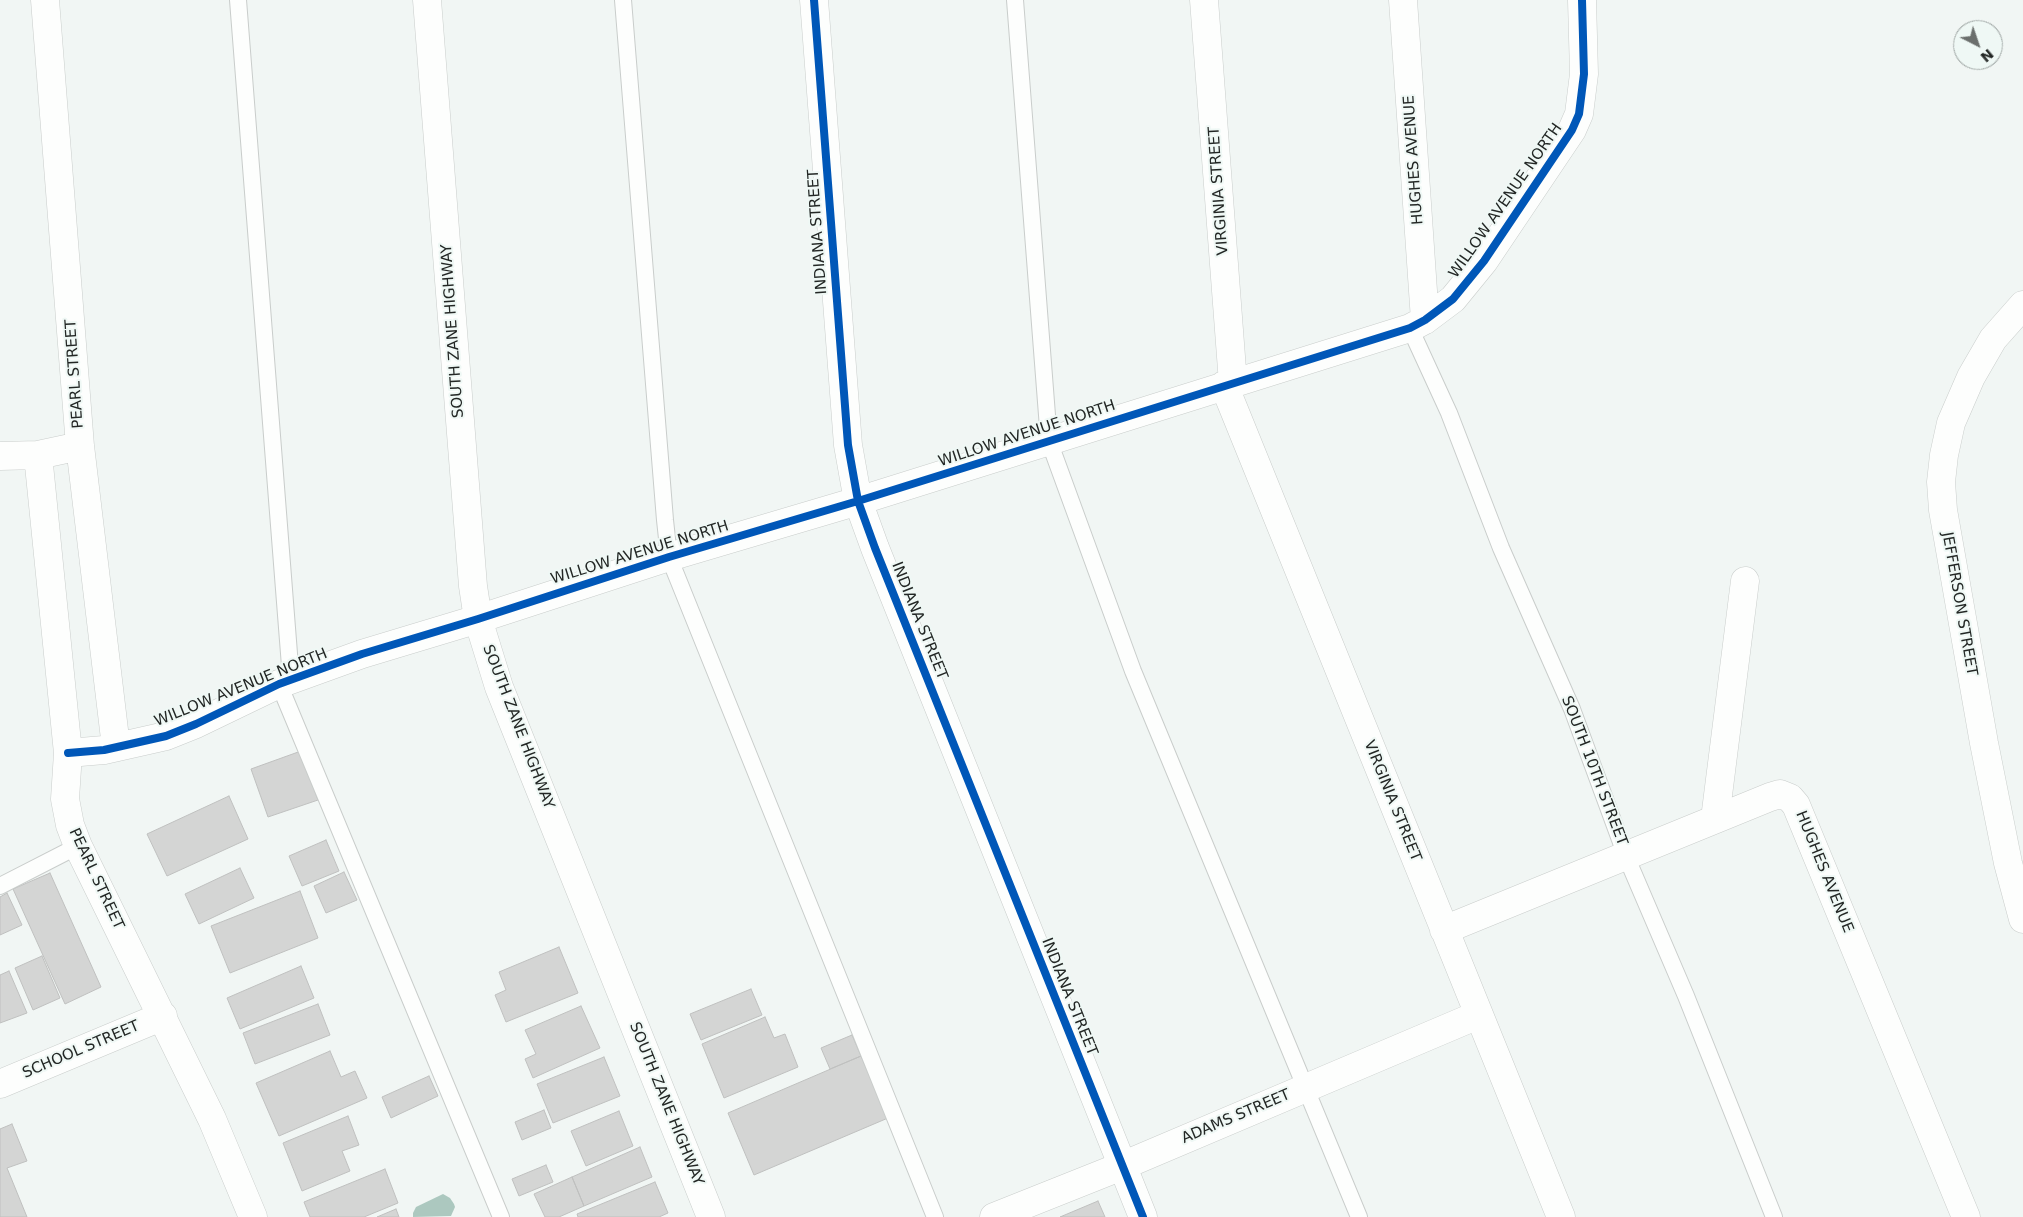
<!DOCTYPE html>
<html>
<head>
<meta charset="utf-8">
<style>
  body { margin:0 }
  #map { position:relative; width:2023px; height:1217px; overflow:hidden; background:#f1f6f4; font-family:"DejaVu Sans",sans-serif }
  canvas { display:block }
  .north { position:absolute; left:1953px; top:20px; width:50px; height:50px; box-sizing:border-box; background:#eff8f5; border:1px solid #9da4a2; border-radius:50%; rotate:139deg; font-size:14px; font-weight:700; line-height:20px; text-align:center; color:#232725 }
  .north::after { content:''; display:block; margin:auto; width:18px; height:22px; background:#6b6f6d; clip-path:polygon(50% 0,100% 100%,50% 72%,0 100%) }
</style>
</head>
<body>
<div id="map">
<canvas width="2023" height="1217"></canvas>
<div class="north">N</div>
</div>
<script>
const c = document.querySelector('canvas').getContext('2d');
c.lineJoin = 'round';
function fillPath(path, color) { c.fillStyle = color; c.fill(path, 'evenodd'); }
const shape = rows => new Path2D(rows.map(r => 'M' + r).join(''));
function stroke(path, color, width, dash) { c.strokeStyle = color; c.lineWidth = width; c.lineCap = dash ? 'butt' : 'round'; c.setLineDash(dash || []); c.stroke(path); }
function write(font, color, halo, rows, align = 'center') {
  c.font = font + ' "DejaVu Sans",sans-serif'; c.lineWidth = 4; c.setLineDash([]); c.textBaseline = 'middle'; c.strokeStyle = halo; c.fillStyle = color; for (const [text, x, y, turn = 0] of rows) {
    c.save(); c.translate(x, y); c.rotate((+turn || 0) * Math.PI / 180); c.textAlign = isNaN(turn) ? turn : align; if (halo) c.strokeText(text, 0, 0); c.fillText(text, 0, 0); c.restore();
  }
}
fillPath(shape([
  [443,1194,450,1198,454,1204,455,1207,451,1216,413,1217,413,1213,416,1207]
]), '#acc8bf');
const building = shape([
  [301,751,318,800,268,817,251,769,301,751],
  [229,796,248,839,167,876,147,834,229,796],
  [326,840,339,871,302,886,289,856,326,840],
  [240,868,254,898,199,924,185,894,240,868],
  [344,872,357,900,326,913,314,886,344,872],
  [50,873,101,987,65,1004,13,889,50,873],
  [300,891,318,938,230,973,211,926,300,891],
  [7,893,22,925,0,935,0,897,7,893],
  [559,947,578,993,506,1022,495,995,506,990,499,972,559,947],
  [42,956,60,998,33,1010,15,968,42,956],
  [301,966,314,998,240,1029,227,998,301,966],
  [9,971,27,1013,0,1023,0,975,9,971],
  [751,989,762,1015,701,1040,690,1014,751,989],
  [318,1004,330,1035,255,1064,243,1033,318,1004],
  [581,1006,600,1048,533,1078,525,1059,536,1054,525,1030,581,1006],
  [765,1017,774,1038,785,1034,798,1067,724,1098,702,1044,765,1017],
  [852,1035,861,1056,830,1069,821,1048,852,1035],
  [330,1051,341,1077,355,1071,367,1098,279,1136,256,1083,330,1051],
  [861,1056,888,1118,754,1175,728,1113,861,1056],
  [604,1057,620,1096,553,1123,537,1084,604,1057],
  [429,1076,438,1096,391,1118,382,1097,429,1076],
  [544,1110,551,1128,522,1140,515,1122,544,1110],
  [619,1111,633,1146,586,1166,571,1131,619,1111],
  [348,1116,359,1145,342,1151,350,1171,302,1191,283,1143,348,1116],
  [12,1124,27,1161,7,1168,27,1217,0,1217,0,1129,12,1124],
  [640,1147,652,1177,584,1206,572,1177,640,1147],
  [546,1165,553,1182,519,1196,512,1179,546,1165],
  [385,1169,398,1203,364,1217,310,1217,304,1202,385,1169],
  [572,1177,584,1206,559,1217,545,1217,534,1194,572,1177],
  [655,1182,668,1213,659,1217,578,1217,577,1214,655,1182],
  [1098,1201,1105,1217,1060,1217,1098,1201],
  [396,1209,399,1217,377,1217,396,1209]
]);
fillPath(building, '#d4d5d4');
stroke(building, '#bfc0bf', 1);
const lane = shape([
  [238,0,291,679],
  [623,0,665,520,669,557,935,1217],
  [1015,0,1049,441,1133,671,1359,1217],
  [1410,328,1449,413,1501,548,1572,709,1626,856,1686,996,1774,1217],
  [279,684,501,1217],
  [0,886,78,846]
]);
const street = shape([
  [45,0,80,446,116,747],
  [814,0,848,445,858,501,875,548,1143,1217],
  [1204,0,1233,383],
  [1403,0,1425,320],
  [2023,305,1993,339,1971,377,1951,423,1944,455,1941,482,1943,510,1984,743,2008,863,2023,919],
  [1224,385,1561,1217],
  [38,455,68,753,65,799,70,825,78,846,212,1119,253,1217],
  [0,456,38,455,80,446],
  [68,753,104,750,166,736,196,724,279,684,362,654,478,619,669,557,858,501,1410,328,1425,320,1453,299,1484,261,1572,130,1579,114,1584,74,1582,0],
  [1715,819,1745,581],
  [1444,930,1770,797,1780,794,1790,798,1796,805,1966,1217],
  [0,1084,163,1016],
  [994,1217,1122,1166,1478,1015]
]);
const secondary = shape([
  [427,0,473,586,478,619,499,687,711,1217]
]);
stroke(lane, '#c9cdcb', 18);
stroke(street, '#c9cdcb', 29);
stroke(secondary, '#c9cdcb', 29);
stroke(lane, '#fdfefd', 16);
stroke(street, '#fdfefd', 28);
stroke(secondary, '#fdfefd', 28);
stroke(shape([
  [814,0,848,445,858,501,875,548,1143,1217],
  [68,753,104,750,166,736,196,724,279,684,362,654,478,619,669,557,858,501,1410,328,1425,320,1453,299,1484,261,1572,130,1579,114,1584,74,1582,0]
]), '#0057b8', 8);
write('15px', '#232725', '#eff8f5', [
  ["HUGHES AVENUE",1414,160,-94],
  ["VIRGINIA STREET",1219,191,-94],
  ["WILLOW AVENUE NORTH",1506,201,-55],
  ["INDIANA STREET",818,232,-94],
  ["SOUTH ZANE HIGHWAY",453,331,-94],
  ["PEARL STREET",75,374,-94],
  ["WILLOW AVENUE NORTH",1027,434,-18],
  ["WILLOW AVENUE NORTH",640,553,-17],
  ["JEFFERSON STREET",1959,604,80],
  ["INDIANA STREET",919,621,68],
  ["WILLOW AVENUE NORTH",241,688,-22],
  ["SOUTH ZANE HIGHWAY",518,727,69],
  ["SOUTH 10TH STREET",1594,771,69],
  ["VIRGINIA STREET",1392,801,68],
  ["HUGHES AVENUE",1824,872,68],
  ["PEARL STREET",96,879,65],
  ["INDIANA STREET",1069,997,68],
  ["SCHOOL STREET",81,1050,-23],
  ["SOUTH ZANE HIGHWAY",666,1104,68],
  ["ADAMS STREET",1236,1117,-23]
]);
</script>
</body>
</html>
